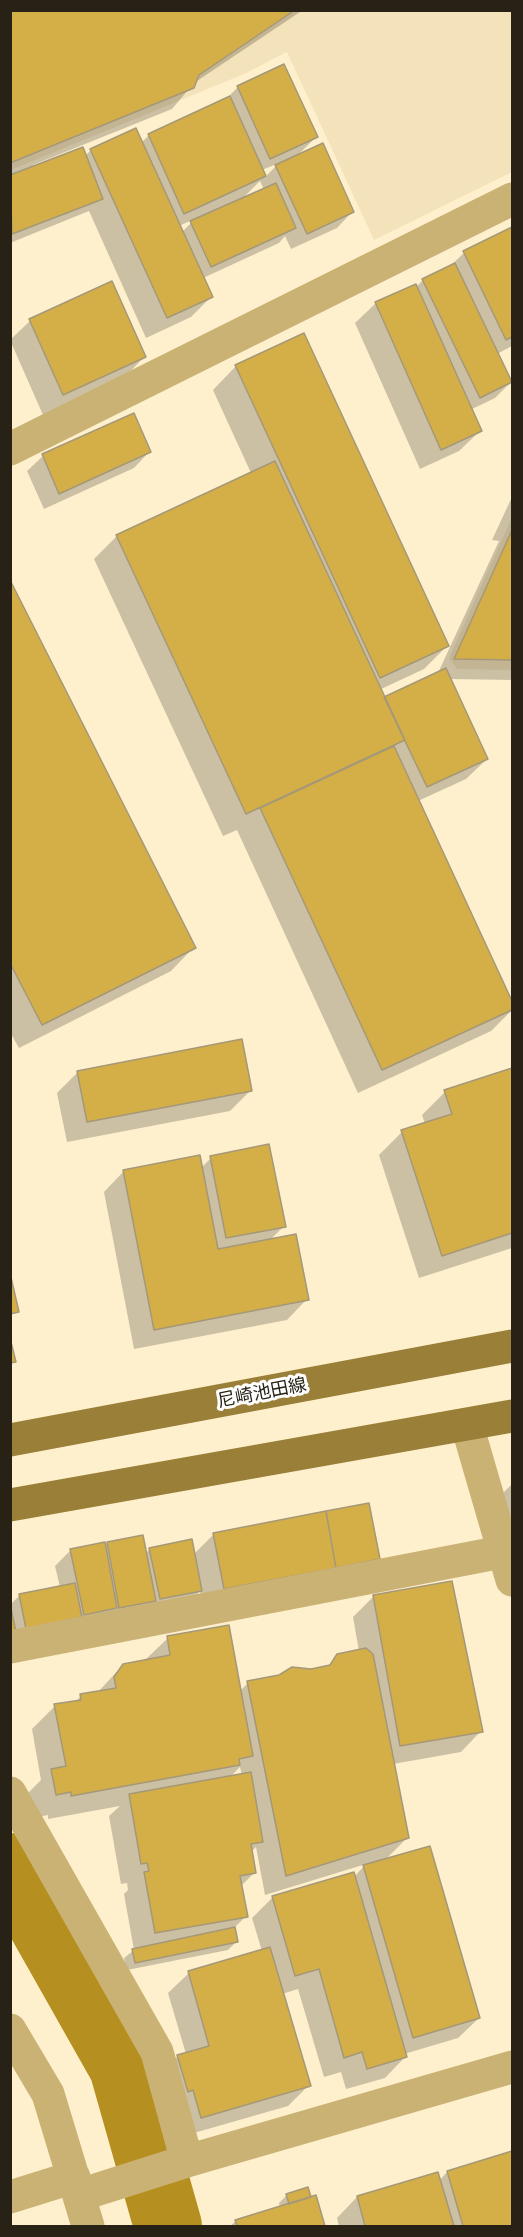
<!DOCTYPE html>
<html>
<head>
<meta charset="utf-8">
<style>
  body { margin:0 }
  #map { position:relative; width:523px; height:2237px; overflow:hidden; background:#fef0cd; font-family:Raleway,sans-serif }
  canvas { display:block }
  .frame { position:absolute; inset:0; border:12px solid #272215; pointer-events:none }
</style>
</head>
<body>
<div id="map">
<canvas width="523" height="2237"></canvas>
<div class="frame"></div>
</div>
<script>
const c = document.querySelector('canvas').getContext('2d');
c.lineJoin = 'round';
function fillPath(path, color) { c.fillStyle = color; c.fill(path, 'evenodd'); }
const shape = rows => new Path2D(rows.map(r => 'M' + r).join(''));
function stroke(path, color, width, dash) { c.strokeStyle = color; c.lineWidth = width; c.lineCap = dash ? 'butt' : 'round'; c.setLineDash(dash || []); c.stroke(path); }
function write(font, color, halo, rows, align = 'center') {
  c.font = font + ' Raleway,"Noto Sans JP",sans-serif'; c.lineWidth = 6; c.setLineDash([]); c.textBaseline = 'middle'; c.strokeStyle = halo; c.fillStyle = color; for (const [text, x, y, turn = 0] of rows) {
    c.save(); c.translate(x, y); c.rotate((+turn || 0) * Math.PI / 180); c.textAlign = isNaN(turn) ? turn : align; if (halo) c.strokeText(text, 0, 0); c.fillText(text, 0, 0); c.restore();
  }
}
fillPath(shape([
  [11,11,512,11,512,172,374,240,287,52,244,74,11,170],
  [512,517,512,670,457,669,449,658]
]), '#f4e3ba');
fillPath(shape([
  [10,10,303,10,194,83,172,109,33,165,34,168,85,156,91,150,141,143,149,135,224,101,238,87,316,137,297,156,352,212,337,228,291,249,285,236,279,243,203,278,211,297,191,317,146,338,89,211,10,243],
  [279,163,265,177,262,170],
  [260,181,264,190,241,200],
  [194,219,195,219,182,232,179,226],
  [512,229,512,346,497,354,511,382,495,398,470,410,480,431,459,451,420,469,355,323,376,303,416,287,423,280,449,267,464,253],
  [111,283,144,357,124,378,43,415,10,340,30,321],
  [236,366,447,646,424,669,379,690,383,698,438,673,499,541,492,540,512,497,512,680,450,679,487,759,466,779,418,801,512,1004,512,1010,491,1031,358,1093,237,830,223,836,94,559,117,536,251,473,213,390],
  [133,415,149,452,134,468,44,509,27,471,43,456],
  [10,583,194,947,171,971,19,1048,10,1032],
  [512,1070,512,1248,419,1278,379,1155,402,1132,425,1124,422,1115,445,1092],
  [78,1072,251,1090,230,1111,67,1142,57,1093],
  [211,1158,284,1226,269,1241,307,1299,287,1320,134,1349,104,1192,124,1171,201,1168],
  [512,1484,512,1549,497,1499],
  [368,1505,203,1609,200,1591,185,1606,10,1644,10,1605,19,1596,60,1587,55,1566,71,1550,104,1547,107,1543,145,1554,150,1549,193,1555,214,1534],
  [373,1597,463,1635,481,1731,461,1752,393,1764,408,1837,384,1861,479,2018,458,2038,404,2054,405,2057,385,2078,346,2089,341,2072,324,2077,298,1989,282,1994,309,2085,288,2106,180,2137,157,2077,178,2056,186,2054,168,1993,189,1973,262,1951,252,1918,273,1897,354,1877,366,1864,265,1895,256,1847,251,1852,254,1873,241,1886,246,1916,234,1928,237,1941,228,1950,127,1970,124,1958,134,1950,124,1894,128,1890,127,1883,121,1884,109,1816,120,1806,48,1819,48,1815,33,1818,28,1793,41,1780,32,1729,55,1706,75,1702,81,1696,97,1693,123,1665,144,1661,168,1638,240,1691,248,1683,326,1668,338,1655,359,1651,353,1617],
  [240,1767,242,1776,229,1778],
  [512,2153,512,2226,339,2226,337,2218,357,2197,437,2174,439,2181,447,2172],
  [287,2195,315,2197,324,2226,230,2226,236,2221,280,2208,279,2203]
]), '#0003');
stroke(shape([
  [10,1867,123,2067,168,2226]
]), '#b59020', 68);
const building = shape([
  [10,10,295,10,199,75,194,88,10,163,10,10],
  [284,64,318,137,270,159,237,86,284,64],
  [230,96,266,176,184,214,148,134,230,96],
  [136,128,213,297,167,318,90,149,136,128],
  [323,143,354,212,307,234,275,165,323,143],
  [83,147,103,199,12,234,10,175,83,147],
  [276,183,296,228,211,267,190,221,276,183],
  [512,227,512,337,506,340,463,251,512,227],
  [455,263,512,382,480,398,422,279,455,263],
  [112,281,146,357,63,395,29,319,112,281],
  [416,284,482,431,441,450,375,302,416,284],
  [304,333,449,646,380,678,235,365,304,333],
  [134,413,151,452,59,494,42,454,134,413],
  [275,461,405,740,246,814,116,535,275,461],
  [512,530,512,660,454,659,512,530],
  [10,580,196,948,42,1025,10,963,10,580],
  [446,668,488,759,427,787,384,697,446,668],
  [394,746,512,1001,512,1010,382,1070,260,808,394,746],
  [242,1039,252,1091,87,1122,77,1071,242,1039],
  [512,1068,512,1233,442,1256,401,1130,452,1114,444,1090,512,1068],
  [269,1144,286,1227,226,1238,210,1156,269,1144],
  [200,1155,218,1249,296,1234,309,1300,154,1330,123,1170,200,1155],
  [10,1273,19,1312,10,1314,10,1273],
  [10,1338,16,1362,10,1363,10,1338],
  [369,1503,380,1559,336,1568,326,1511,369,1503],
  [326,1511,336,1568,224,1589,213,1533,326,1511],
  [143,1535,156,1601,119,1608,107,1542,143,1535],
  [192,1539,202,1591,160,1599,149,1548,192,1539],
  [105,1542,117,1608,84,1615,70,1549,105,1542],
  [452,1581,483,1732,400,1746,373,1595,452,1581],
  [75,1583,82,1617,26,1629,19,1594,75,1583],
  [10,1604,16,1632,10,1633,10,1604],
  [229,1625,253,1756,239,1759,240,1765,71,1796,71,1792,56,1795,51,1769,66,1766,54,1704,81,1700,80,1694,116,1688,114,1677,123,1664,170,1655,167,1636,229,1625],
  [366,1648,373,1654,409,1838,286,1876,247,1681,279,1675,292,1667,311,1669,330,1665,337,1654,366,1648],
  [251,1772,263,1842,251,1844,256,1873,240,1876,248,1917,155,1933,144,1872,149,1871,147,1863,141,1864,129,1794,251,1772],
  [430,1846,480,2018,413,2038,363,1865,430,1846],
  [354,1872,407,2057,367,2069,362,2052,344,2058,319,1969,295,1976,272,1896,354,1872],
  [235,1927,238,1942,135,1963,132,1949,235,1927],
  [270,1947,311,2086,201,2118,193,2090,188,2092,177,2055,209,2046,188,1971,270,1947],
  [512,2151,512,2226,463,2226,447,2171,512,2151],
  [438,2172,454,2226,365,2226,357,2196,438,2172],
  [308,2187,311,2197,289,2204,286,2194,308,2187],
  [316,2195,325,2226,237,2226,235,2220,316,2195]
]);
fillPath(building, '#d4af47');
stroke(building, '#a59878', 1.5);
stroke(shape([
  [10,449,512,199],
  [467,1425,512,1580],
  [10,1647,512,1550],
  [10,1793,157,2052,187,2161],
  [10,2030,48,2094,88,2226],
  [80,2195,187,2161,512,2067],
  [10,2197,74,2177]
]), '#cab275', 33);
stroke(shape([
  [10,1440,512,1346],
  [10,1505,512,1416]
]), '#997f37', 33);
write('18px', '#272215', '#fefefe', [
  ["尼崎池田線",262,1393,-11]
]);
</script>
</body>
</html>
